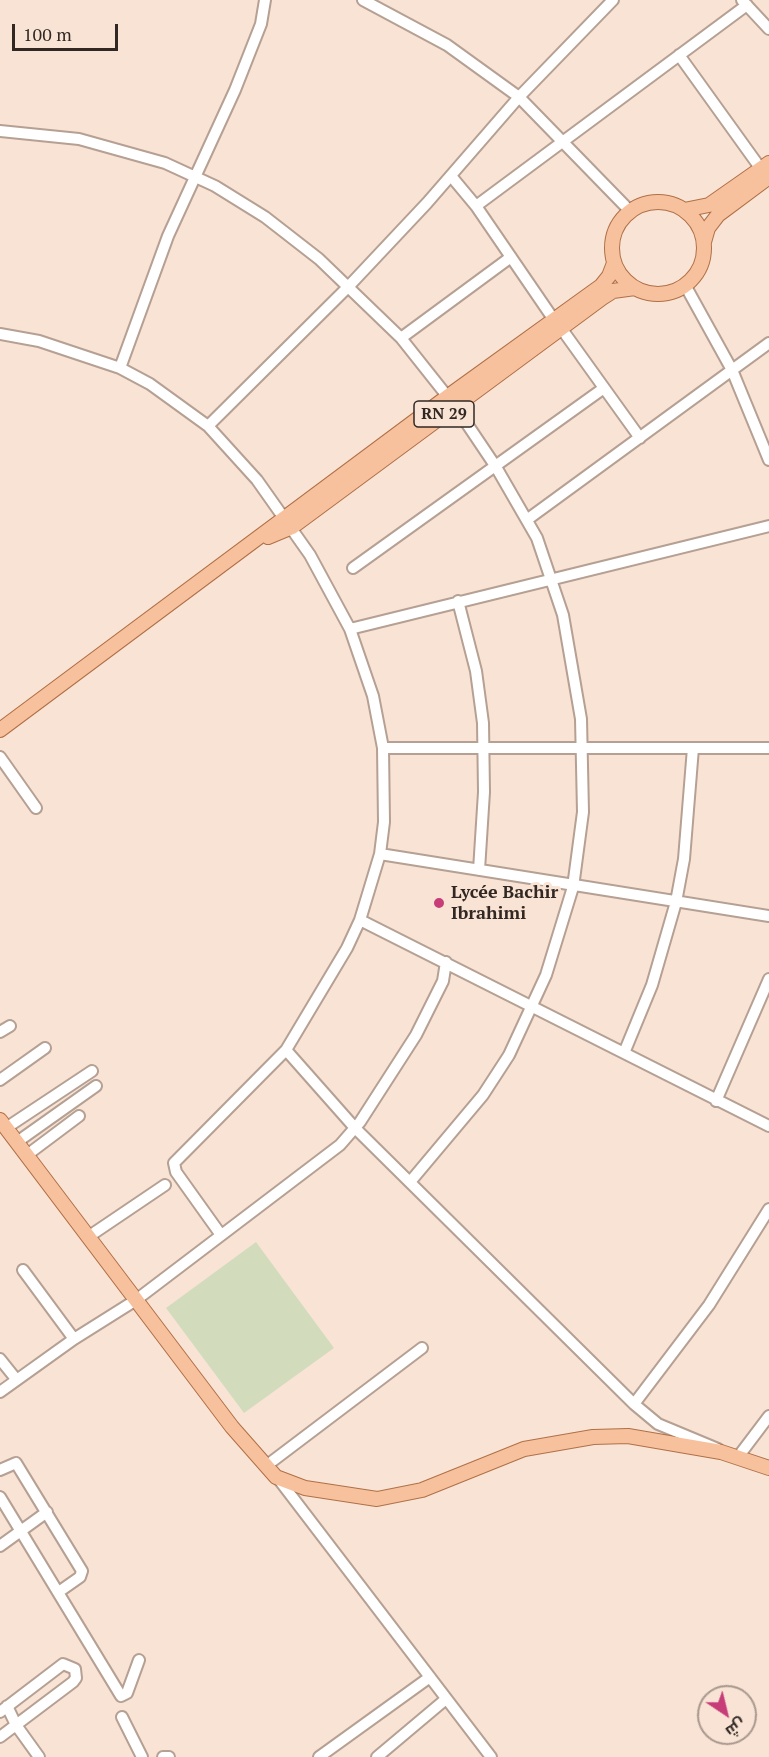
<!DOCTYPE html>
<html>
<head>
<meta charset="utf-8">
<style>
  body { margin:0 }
  #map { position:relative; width:769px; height:1757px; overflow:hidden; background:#f9e3d5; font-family:"PT Serif",Cairo,serif }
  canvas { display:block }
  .north { position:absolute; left:697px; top:1685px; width:60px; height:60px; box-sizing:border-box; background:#f9e3d5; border:2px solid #a9988e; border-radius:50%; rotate:145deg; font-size:16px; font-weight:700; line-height:24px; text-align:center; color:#312823 }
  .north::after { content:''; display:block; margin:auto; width:21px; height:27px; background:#c63d78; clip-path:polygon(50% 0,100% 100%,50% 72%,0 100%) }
  .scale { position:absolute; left:12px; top:24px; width:106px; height:27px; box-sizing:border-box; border:3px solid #312823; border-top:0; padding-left:8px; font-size:18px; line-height:21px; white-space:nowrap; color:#312823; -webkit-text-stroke:4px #f9e3d5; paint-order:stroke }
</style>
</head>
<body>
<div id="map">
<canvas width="769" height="1757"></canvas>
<div class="north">ش</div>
<div class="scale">100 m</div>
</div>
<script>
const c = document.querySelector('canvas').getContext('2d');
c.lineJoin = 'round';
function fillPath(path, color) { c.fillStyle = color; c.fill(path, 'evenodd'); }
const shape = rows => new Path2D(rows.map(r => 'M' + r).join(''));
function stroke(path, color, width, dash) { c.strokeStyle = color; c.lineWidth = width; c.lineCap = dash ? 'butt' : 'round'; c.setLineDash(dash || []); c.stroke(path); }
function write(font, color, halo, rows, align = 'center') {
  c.font = font + ' "PT Serif",serif'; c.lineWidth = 6; c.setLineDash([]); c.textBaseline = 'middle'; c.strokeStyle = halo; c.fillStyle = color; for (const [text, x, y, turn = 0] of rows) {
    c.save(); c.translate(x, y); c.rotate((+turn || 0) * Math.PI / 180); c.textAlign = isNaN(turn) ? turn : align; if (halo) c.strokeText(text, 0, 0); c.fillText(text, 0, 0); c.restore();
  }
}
fillPath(shape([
  [256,1242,334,1348,244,1413,166,1308]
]), '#d2dcbd');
const minor = shape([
  [363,0,447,45,519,97,630,211],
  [742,0,769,29],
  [679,55,761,169],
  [0,131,79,139,165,163,215,186,265,217,319,259,401,338,455,406,496,467,537,538,563,615,581,719,583,812,573,887,546,975,509,1055,483,1095,410,1182],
  [451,176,476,206,554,320],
  [476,206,747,5],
  [685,285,732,370,769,460],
  [561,328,640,438],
  [0,334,39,341,120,368,150,384,208,426,257,480,310,555,350,629,373,696,383,748,384,822,380,854,360,920,347,948,286,1050,174,1163,176,1172,221,1235],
  [401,338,511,257],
  [120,368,168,236,235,90,261,24,265,0],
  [208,426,348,287,427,203,519,97,613,0],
  [528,519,769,343],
  [353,568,604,388],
  [458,601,476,671,483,723,484,792,479,870],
  [350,629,769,526],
  [383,748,769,748],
  [0,757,36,808],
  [380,854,769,916],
  [360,920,769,1126],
  [0,1032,10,1026],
  [286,1050,355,1128,634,1404,658,1424,718,1449],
  [624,1053,652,985,676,902,684,859,693,748],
  [0,1080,45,1048],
  [716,1101,769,979],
  [6,1128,92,1071],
  [17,1142,96,1086],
  [27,1155,79,1116],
  [88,1237,165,1185],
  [23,1270,74,1339],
  [0,1359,16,1379],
  [0,1392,74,1339,136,1300,340,1145,360,1122,416,1035,443,981,446,962],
  [634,1404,709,1305,769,1209],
  [738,1457,769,1416],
  [266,1466,422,1348],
  [0,1470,16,1463,82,1571,80,1577,60,1591],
  [277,1477,491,1757],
  [0,1497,121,1696,127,1693,139,1660],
  [0,1546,47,1512],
  [7,1706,16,1725,39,1757],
  [0,1712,63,1664,75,1669,76,1678,73,1682,0,1737],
  [122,1717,142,1757],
  [163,1757,169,1757],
  [319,1757,430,1677],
  [377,1757,446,1699]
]);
const major = shape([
  '612 248a46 46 0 1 1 92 0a46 46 0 1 1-92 0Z',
  [684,210,709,205,769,163],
  [704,242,708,228,718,215,769,177],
  [268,537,292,527,602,298,613,291,635,288],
  [0,730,447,397,601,286,609,276,614,263],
  [0,1120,232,1427,276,1477,305,1488,377,1499,422,1490,524,1449,593,1437,628,1436,721,1452,769,1468]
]);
stroke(minor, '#b5a093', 14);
stroke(major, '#af7047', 16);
stroke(minor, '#fff', 10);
stroke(major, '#f8c19d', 14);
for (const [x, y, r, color] of [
  [439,903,6,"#c63d78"]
]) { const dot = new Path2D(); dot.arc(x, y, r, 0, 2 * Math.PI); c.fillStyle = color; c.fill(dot); stroke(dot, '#f9e3d5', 2); }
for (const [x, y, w] of [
  [444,414,60]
]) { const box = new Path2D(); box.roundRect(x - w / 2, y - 13, w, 26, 4.5); c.fillStyle = '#f9e3d5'; c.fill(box); stroke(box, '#312823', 1.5); }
write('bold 16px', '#312823', null, [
  ["RN 29",444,414]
]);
write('bold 18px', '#312823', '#f9e3d5', [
  ["Lycée Bachir",451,893],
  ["Ibrahimi",451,914]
], 'left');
</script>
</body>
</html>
